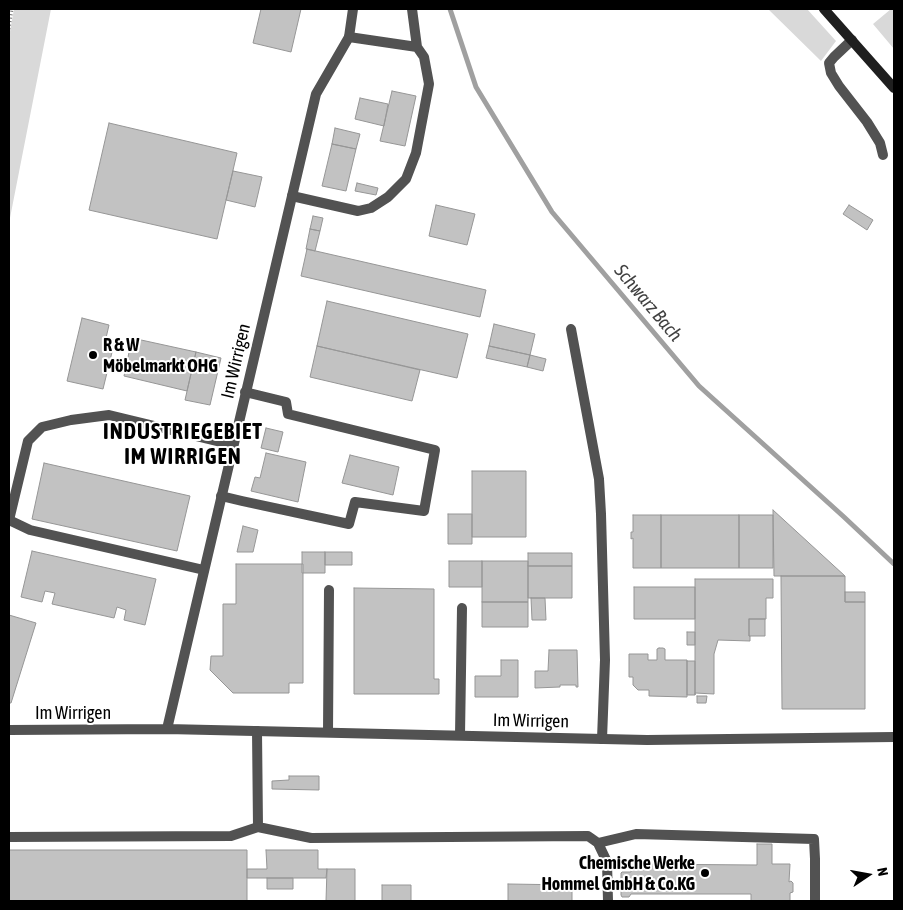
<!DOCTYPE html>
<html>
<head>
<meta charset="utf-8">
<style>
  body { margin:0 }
  #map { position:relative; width:903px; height:910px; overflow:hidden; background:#fff; font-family:"Asap Condensed",sans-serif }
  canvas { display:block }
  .frame { position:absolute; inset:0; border:10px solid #000; pointer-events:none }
  .north { position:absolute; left:843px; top:850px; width:50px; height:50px; -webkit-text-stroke:4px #fff; paint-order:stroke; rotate:78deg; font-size:14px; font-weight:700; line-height:20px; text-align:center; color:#000 }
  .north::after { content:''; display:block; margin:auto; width:18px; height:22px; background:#000; clip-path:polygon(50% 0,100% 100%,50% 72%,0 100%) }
</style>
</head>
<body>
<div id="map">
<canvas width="903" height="910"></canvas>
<div class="frame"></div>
<div class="north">N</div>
</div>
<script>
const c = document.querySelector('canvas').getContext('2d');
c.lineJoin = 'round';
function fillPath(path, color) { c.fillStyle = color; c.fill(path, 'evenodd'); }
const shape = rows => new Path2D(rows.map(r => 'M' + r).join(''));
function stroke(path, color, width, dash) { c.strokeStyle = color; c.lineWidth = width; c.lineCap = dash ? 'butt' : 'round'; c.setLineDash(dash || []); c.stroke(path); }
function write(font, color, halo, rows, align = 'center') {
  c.font = font + ' "Asap Condensed",sans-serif'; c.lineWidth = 4; c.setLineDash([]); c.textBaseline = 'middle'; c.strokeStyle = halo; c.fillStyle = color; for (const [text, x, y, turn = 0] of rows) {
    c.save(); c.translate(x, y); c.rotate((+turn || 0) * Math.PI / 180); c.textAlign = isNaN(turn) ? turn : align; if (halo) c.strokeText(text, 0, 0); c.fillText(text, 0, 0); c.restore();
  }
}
fillPath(shape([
  [14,9,51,9,9,223,9,37],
  [768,9,807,9,836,41,821,61],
  [891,9,894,9,894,49,873,24]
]), '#d9d9d9');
stroke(shape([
  [450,9,476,87,552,212,699,386,844,517,894,564]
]), '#a0a0a0', 5);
const building = shape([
  [261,9,301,9,291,52,253,43,261,9],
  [392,91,416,96,405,146,380,141,392,91],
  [360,98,388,104,384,126,355,119,360,98],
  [109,123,237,153,217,239,89,210,109,123],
  [335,128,360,134,356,149,332,144,335,128],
  [332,144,356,149,346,191,322,186,332,144],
  [233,171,262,177,255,207,226,200,233,171],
  [357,183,378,188,376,195,355,191,357,183],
  [436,205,475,214,467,245,429,236,436,205],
  [849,205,873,220,867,230,843,214,849,205],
  [313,216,323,218,320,231,310,229,313,216],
  [310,229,320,231,315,251,306,249,310,229],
  [307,249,486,290,480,317,301,276,307,249],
  [327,301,468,334,457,378,317,346,327,301],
  [82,318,109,325,106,338,115,340,103,389,67,381,82,318],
  [494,324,535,334,530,355,489,346,494,324],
  [132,338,196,352,187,391,124,376,132,338],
  [317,346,420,370,412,401,310,377,317,346],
  [489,346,530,355,527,367,486,358,489,346],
  [196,352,221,358,210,405,185,400,196,352],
  [530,355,546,359,543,371,527,367,530,355],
  [266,428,283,432,278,452,261,448,266,428],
  [266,453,306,462,298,502,251,491,255,477,260,478,266,453],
  [350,455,399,467,393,495,342,483,350,455],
  [44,463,190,496,177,551,32,519,44,463],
  [472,471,526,471,526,537,472,537,472,471],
  [773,510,845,576,774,576,773,510],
  [448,514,472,514,472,544,448,544,448,514],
  [633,515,661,515,661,568,633,568,633,538,631,539,631,532,633,532,633,515],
  [661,515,739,515,739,568,661,568,661,515],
  [739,515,773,515,773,568,739,568,739,515],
  [243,526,258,530,253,552,237,552,243,526],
  [32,551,156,579,145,625,124,620,126,610,117,607,114,618,52,604,55,593,45,591,42,602,21,597,32,551],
  [302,552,325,552,325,573,302,573,302,552],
  [325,552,352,552,352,565,325,565,325,552],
  [528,553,572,553,572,566,528,566,528,553],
  [449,561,482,561,482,587,449,587,449,561],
  [482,561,528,561,528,602,482,602,482,561],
  [236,564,303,564,303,683,289,683,289,693,233,693,210,670,211,656,223,656,223,604,236,604,236,564],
  [528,566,572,566,572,598,528,598,528,566],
  [781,576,845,576,845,602,865,602,865,709,782,709,781,576],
  [695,579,773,579,773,598,766,598,766,619,749,619,749,636,750,636,750,641,718,640,714,654,714,694,695,693,695,695,695,579],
  [634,587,695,587,695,619,634,619,634,587],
  [354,588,434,589,434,679,439,679,439,694,354,694,354,588],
  [845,592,865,592,865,602,845,602,845,592],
  [531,598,545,598,546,620,532,620,531,598],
  [482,602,528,602,528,627,482,627,482,602],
  [9,615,36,623,11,703,9,703,9,615],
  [749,619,765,619,765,636,749,636,749,619],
  [687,632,695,632,695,645,687,645,687,632],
  [659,648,663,648,665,649,665,660,687,660,687,697,649,696,649,690,638,690,633,685,633,677,629,677,629,654,648,654,648,660,657,660,657,649,659,648],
  [549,650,577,650,578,687,576,687,576,685,560,685,560,687,535,688,535,671,548,671,549,650],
  [501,660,518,660,518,697,475,697,475,676,501,676,501,660],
  [687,661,695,661,695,695,687,695,687,661],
  [697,696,707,696,706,703,697,703,697,696],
  [289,776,319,776,319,790,272,789,272,781,289,780,289,776],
  [757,844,772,844,772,864,790,864,789,882,791,881,793,883,793,892,790,893,790,901,751,901,751,894,631,894,629,897,622,897,621,895,621,873,622,872,631,872,631,864,757,865,757,844],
  [9,850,247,850,247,901,9,901,9,850],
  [266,850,318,850,318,869,327,869,326,878,247,878,247,869,267,869,266,850],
  [327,869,355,869,355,901,326,901,327,869],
  [267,878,293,878,293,889,267,889,267,878],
  [508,884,572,885,572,901,508,901,508,884],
  [382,885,411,885,411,901,382,901,382,885]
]);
fillPath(building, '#c2c2c2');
stroke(building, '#969696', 1);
stroke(shape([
  [9,29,12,9]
]), '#747474', 3, [1, 2.5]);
stroke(shape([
  [412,9,417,47],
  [852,40,834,57,829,63,831,73,839,86,867,122,880,143,883,155],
  [292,196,358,211,371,208,388,197,406,179,416,153,429,84,424,57,417,47,349,37,353,9],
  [571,329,599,479,601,514,605,660,602,739],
  [221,496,242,501,349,524,355,502,424,511,435,450,288,414,286,402,245,392],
  [9,520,28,441,42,427,71,420,109,415,233,445],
  [9,520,30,530,204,570],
  [328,732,329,590],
  [460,735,462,608],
  [258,827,311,838,588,836,598,843,607,862,608,901],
  [9,837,231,836,258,827,257,731],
  [598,843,636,834,814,839,815,859,815,901]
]), '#525252', 10);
stroke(shape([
  [167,729,316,94,349,37],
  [9,730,167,729,647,740,894,737]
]), '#525252', 10);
stroke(shape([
  [824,9,894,88]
]), '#1f1f1f', 10);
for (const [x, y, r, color] of [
  [93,355,5,"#000"],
  [705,873,5,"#000"]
]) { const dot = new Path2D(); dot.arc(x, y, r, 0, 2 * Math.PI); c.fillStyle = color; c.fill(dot); stroke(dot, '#fff', 2); }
write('bold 18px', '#000', '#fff', [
  ["R & W",103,345],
  ["Möbelmarkt OHG",103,366],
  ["Chemische Werke",695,863,"right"],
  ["Hommel GmbH & Co.KG",695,884,"right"]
], 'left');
write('18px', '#000', '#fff', [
  ["Im Wirrigen",236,361,-77],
  ["Im Wirrigen",73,713],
  ["Im Wirrigen",531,721,1]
]);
write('italic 19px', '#414141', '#fff', [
  ["Schwarz Bach",648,303,50]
]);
c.letterSpacing = '1px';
write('bold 22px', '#000', '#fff', [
  ["INDUSTRIEGEBIET",183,432],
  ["IM WIRRIGEN",183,457]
]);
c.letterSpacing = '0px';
</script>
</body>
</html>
